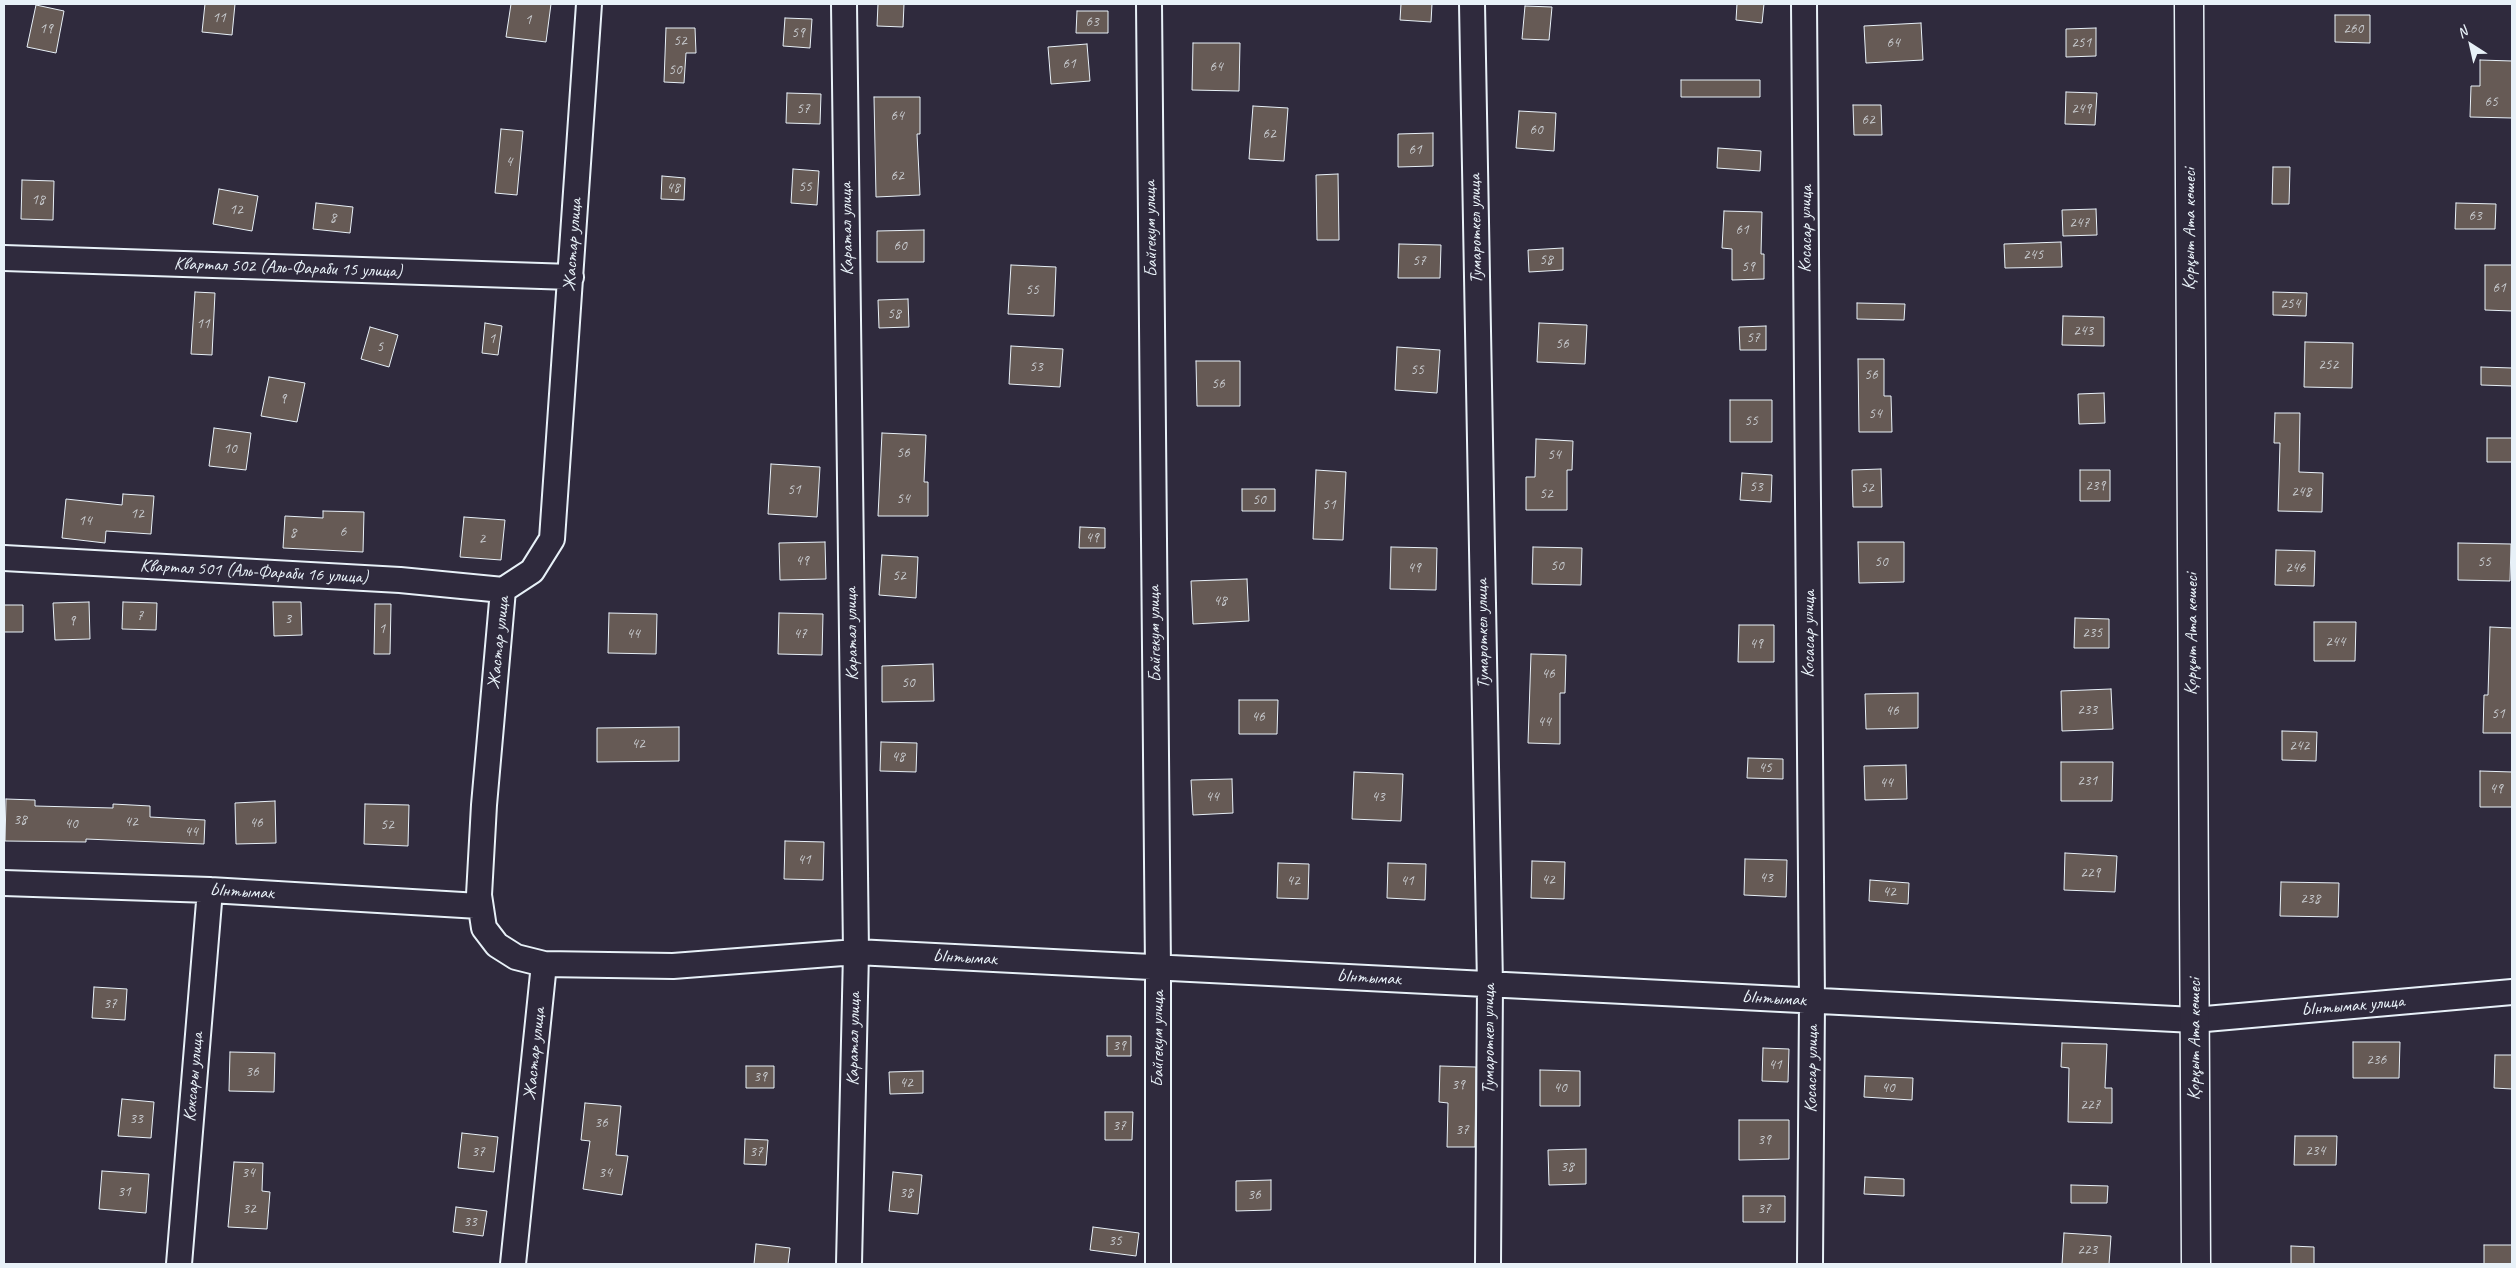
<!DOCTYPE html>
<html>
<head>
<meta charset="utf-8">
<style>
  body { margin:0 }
  #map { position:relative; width:2516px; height:1268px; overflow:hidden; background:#2f2a3d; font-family:Caveat,sans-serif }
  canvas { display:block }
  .frame { position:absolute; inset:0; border:5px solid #e8f1f8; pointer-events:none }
  .north { position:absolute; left:2446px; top:20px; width:50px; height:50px; -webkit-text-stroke:4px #2f2a3d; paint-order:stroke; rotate:325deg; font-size:14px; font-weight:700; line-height:20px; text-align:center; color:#e8f1f8 }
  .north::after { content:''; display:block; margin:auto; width:18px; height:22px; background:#e8f1f8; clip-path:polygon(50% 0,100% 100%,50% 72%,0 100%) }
</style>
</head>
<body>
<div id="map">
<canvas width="2516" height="1268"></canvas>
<div class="frame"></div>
<div class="north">N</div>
</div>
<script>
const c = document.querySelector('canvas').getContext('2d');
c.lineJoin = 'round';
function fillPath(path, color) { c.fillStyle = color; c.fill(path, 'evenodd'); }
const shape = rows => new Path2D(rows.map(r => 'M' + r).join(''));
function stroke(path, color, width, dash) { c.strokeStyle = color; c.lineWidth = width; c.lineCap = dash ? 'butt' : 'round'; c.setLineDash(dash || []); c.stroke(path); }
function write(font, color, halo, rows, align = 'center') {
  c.font = font + ' Caveat,sans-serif'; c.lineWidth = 4; c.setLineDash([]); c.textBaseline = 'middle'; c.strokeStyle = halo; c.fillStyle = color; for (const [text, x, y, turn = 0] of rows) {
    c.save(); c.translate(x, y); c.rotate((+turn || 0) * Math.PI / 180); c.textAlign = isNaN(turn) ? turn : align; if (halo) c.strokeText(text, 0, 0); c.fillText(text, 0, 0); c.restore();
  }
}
const building = shape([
  [205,4,235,4,232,35,202,32,205,4],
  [511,4,551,4,546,42,506,37,511,4],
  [878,4,904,4,903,27,877,26,878,4],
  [1401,4,1432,4,1431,22,1400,20,1401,4],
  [1737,4,1764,4,1762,23,1736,20,1737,4],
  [36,5,64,11,56,53,27,47,36,5],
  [1525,6,1552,7,1549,40,1522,39,1525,6],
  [1077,11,1108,11,1108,33,1076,33,1077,11],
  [2335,15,2370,15,2370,43,2335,42,2335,15],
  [785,18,812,19,810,48,783,46,785,18],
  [1921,23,1923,60,1866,63,1864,26,1921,23],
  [666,28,695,28,696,53,686,53,684,83,664,82,666,28],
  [2096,28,2096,56,2066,57,2066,29,2096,28],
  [1193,43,1240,43,1239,91,1192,90,1193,43],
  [1087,44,1090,81,1051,84,1048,47,1087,44],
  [2480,60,2512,61,2512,118,2470,117,2471,86,2480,86,2480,60],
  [1681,80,1760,80,1760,97,1681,97,1681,80],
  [2066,92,2097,93,2095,125,2065,124,2066,92],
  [787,93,821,94,820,124,786,123,787,93],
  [874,97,920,97,920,134,917,134,920,195,876,197,874,97],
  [1853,105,1881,105,1882,135,1854,135,1853,105],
  [1253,106,1288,108,1284,161,1249,159,1253,106],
  [1519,111,1556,113,1554,151,1516,148,1519,111],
  [501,129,523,131,517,195,495,193,501,129],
  [1433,133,1433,166,1398,167,1398,134,1433,133],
  [1718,148,1761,151,1760,171,1717,168,1718,148],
  [2273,167,2290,167,2289,204,2272,204,2273,167],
  [793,169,819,171,817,205,791,203,793,169],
  [1338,174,1339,240,1317,240,1316,175,1338,174],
  [662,176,685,178,684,200,661,199,662,176],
  [22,180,54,181,53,220,21,219,22,180],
  [219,189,258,196,252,231,213,224,219,189],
  [316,203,353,207,350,233,313,229,316,203],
  [2456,203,2496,204,2495,229,2455,229,2456,203],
  [2096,209,2097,235,2063,236,2062,210,2096,209],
  [1724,211,1762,212,1761,254,1764,254,1764,279,1732,280,1732,249,1722,248,1724,211],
  [924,230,924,262,877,262,877,231,924,230],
  [2061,242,2062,267,2005,268,2004,244,2061,242],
  [1399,244,1441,245,1440,278,1398,278,1399,244],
  [1563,248,1563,270,1529,272,1528,250,1563,248],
  [1011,265,1056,267,1054,316,1008,314,1011,265],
  [2485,265,2512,265,2512,311,2485,310,2485,265],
  [195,292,215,293,212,355,191,354,195,292],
  [2273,292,2307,293,2306,316,2273,315,2273,292],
  [908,299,909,327,879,328,878,300,908,299],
  [1857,303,1905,304,1904,320,1857,319,1857,303],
  [2063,316,2104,317,2104,346,2062,345,2063,316],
  [485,323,502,326,498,355,482,353,485,323],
  [1539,323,1587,325,1585,364,1537,362,1539,323],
  [1766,326,1766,350,1740,350,1739,327,1766,326],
  [370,327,398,335,389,367,361,359,370,327],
  [2305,342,2353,343,2352,388,2304,387,2305,342],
  [1011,346,1063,349,1060,387,1009,384,1011,346],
  [1397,347,1440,350,1437,393,1395,390,1397,347],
  [1858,359,1884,359,1884,396,1891,396,1892,432,1859,432,1858,359],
  [1196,361,1240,361,1240,406,1197,406,1196,361],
  [2481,367,2512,368,2512,386,2481,385,2481,367],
  [269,377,305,383,297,422,261,416,269,377],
  [2104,393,2105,423,2079,424,2078,394,2104,393],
  [1730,400,1772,400,1772,442,1730,442,1730,400],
  [2275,413,2300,413,2299,472,2323,473,2322,512,2278,511,2280,443,2274,443,2275,413],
  [214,428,251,433,246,470,209,466,214,428],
  [882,433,926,435,924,482,928,482,928,516,878,516,882,433],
  [2487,438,2512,438,2512,462,2487,462,2487,438],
  [1536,439,1573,441,1572,470,1567,470,1567,510,1526,510,1526,477,1535,477,1536,439],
  [771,464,820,467,817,517,768,514,771,464],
  [1881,469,1882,507,1853,507,1852,470,1881,469],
  [1316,470,1346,472,1343,540,1313,539,1316,470],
  [2080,470,2110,470,2110,501,2080,501,2080,470],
  [1742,473,1772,475,1771,502,1740,500,1742,473],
  [1242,489,1275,489,1275,511,1242,511,1242,489],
  [123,494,154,496,151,534,106,531,105,543,62,538,66,499,122,505,123,494],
  [323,511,364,512,363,552,283,548,285,516,323,518,323,511],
  [464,517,505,520,501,560,460,557,464,517],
  [1080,527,1105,528,1105,548,1079,548,1080,527],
  [825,542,826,579,780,580,779,543,825,542],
  [1858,542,1904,542,1904,582,1859,583,1858,542],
  [2458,543,2511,544,2510,581,2458,580,2458,543],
  [1391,547,1437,548,1436,590,1390,589,1391,547],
  [1533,547,1582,548,1581,585,1532,584,1533,547],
  [2276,550,2315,551,2314,586,2275,585,2276,550],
  [882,555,918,557,916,598,879,595,882,555],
  [1247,579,1249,621,1193,624,1191,581,1247,579],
  [89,602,90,639,55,640,53,603,89,602],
  [123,602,157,603,156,630,122,629,123,602],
  [273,602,301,602,302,635,274,636,273,602],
  [375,604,391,604,390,654,374,654,375,604],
  [4,605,23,605,23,632,4,632,4,605],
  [609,613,657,614,656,654,608,653,609,613],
  [779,613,823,614,822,655,778,654,779,613],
  [2075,618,2109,619,2109,648,2074,648,2075,618],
  [2314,622,2356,622,2355,661,2314,661,2314,622],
  [1739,625,1774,625,1774,662,1738,662,1739,625],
  [2490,627,2512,628,2512,733,2483,733,2484,695,2488,695,2490,627],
  [1531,654,1566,655,1565,693,1560,693,1560,744,1528,743,1531,654],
  [933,664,934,701,882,702,882,666,933,664],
  [2111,689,2113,729,2062,731,2061,691,2111,689],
  [1918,693,1918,728,1866,729,1865,694,1918,693],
  [1239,700,1278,700,1277,734,1239,734,1239,700],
  [679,727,679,761,597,762,597,728,679,727],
  [2282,731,2317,732,2316,761,2282,760,2282,731],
  [881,742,917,743,916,772,880,771,881,742],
  [1748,758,1783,759,1783,779,1747,778,1748,758],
  [2061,762,2113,762,2112,801,2061,801,2061,762],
  [1906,765,1907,799,1865,800,1864,766,1906,765],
  [2480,771,2512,772,2512,807,2480,807,2480,771],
  [1354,772,1403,774,1401,821,1352,819,1354,772],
  [1232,779,1233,813,1193,815,1191,780,1232,779],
  [6,799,35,800,35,806,113,808,113,804,150,806,150,817,205,820,204,844,86,839,86,842,5,841,6,799],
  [275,801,276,843,236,844,235,803,275,801],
  [365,804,409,805,408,846,364,844,365,804],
  [785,841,824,842,823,880,784,879,785,841],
  [2065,853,2117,856,2115,892,2064,890,2065,853],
  [1745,859,1787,860,1786,897,1744,895,1745,859],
  [1532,861,1565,862,1564,899,1531,898,1532,861],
  [1278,863,1309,864,1308,899,1277,898,1278,863],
  [1388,863,1426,864,1425,900,1387,898,1388,863],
  [1870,880,1909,883,1908,904,1869,901,1870,880],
  [2281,882,2339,883,2338,917,2280,916,2281,882],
  [94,987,127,989,125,1020,92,1018,94,987],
  [1107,1036,1131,1036,1131,1056,1107,1056,1107,1036],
  [2353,1042,2400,1042,2399,1078,2353,1078,2353,1042],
  [2062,1043,2107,1044,2105,1088,2112,1088,2112,1123,2068,1122,2069,1068,2061,1067,2062,1043],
  [1763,1048,1789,1049,1788,1082,1762,1081,1763,1048],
  [230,1052,275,1053,274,1092,229,1091,230,1052],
  [2495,1055,2512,1055,2512,1089,2494,1088,2495,1055],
  [746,1066,774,1066,774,1088,746,1088,746,1066],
  [1440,1066,1476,1067,1475,1147,1447,1147,1448,1103,1439,1102,1440,1066],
  [1540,1070,1580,1071,1580,1106,1540,1106,1540,1070],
  [923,1071,923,1093,890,1094,889,1072,923,1071],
  [1865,1076,1913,1078,1912,1100,1864,1097,1865,1076],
  [122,1099,154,1102,151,1138,118,1136,122,1099],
  [585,1103,621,1106,616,1155,628,1156,622,1195,583,1189,590,1141,581,1140,585,1103],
  [1105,1112,1133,1112,1132,1140,1105,1140,1105,1112],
  [1739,1120,1789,1120,1789,1159,1739,1160,1739,1120],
  [462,1133,498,1137,494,1172,458,1168,462,1133],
  [2295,1136,2337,1136,2336,1165,2294,1165,2295,1136],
  [745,1139,768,1140,766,1165,744,1164,745,1139],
  [1586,1149,1586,1184,1549,1185,1548,1150,1586,1149],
  [234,1162,263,1163,262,1191,270,1192,267,1229,228,1227,234,1162],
  [102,1171,149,1174,146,1213,99,1209,102,1171],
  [893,1172,922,1175,918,1214,889,1211,893,1172],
  [1865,1177,1904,1179,1904,1196,1864,1194,1865,1177],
  [1271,1180,1271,1210,1236,1211,1236,1181,1271,1180],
  [2071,1185,2108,1186,2107,1203,2071,1203,2071,1185],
  [1743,1196,1785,1196,1785,1222,1743,1222,1743,1196],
  [456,1207,487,1211,483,1236,453,1232,456,1207],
  [1093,1227,1139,1233,1136,1256,1090,1250,1093,1227],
  [2064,1233,2111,1236,2109,1264,2062,1264,2064,1233],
  [756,1244,790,1248,788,1264,754,1264,756,1244],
  [2484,1245,2512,1245,2512,1264,2484,1264,2484,1245],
  [2291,1246,2314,1247,2314,1264,2291,1264,2291,1246]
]);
fillPath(building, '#665a55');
stroke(building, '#e8f1f8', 1);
const minor = shape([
  [844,4,856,952,849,1264],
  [1149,4,1158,968,1158,1264],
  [1472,4,1490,985,1488,1264],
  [1804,4,1812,1001,1810,1264],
  [4,258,571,277],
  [4,558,400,580,503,590],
  [4,883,210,890,479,906],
  [544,964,673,966,856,952,2194,1020,2512,992],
  [179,1264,210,890],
  [513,1264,544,964,516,957,497,945,484,928,479,895,484,805,503,590,532,571,552,539,589,4]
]);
const major = shape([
  [2189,4,2196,1264]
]);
stroke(minor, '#e8f1f8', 28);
stroke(major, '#e8f1f8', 31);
stroke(minor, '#2f2a3d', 24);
stroke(major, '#2f2a3d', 28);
write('15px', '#c8cbcf', null, [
  ["11",219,18],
  ["1",528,20],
  ["63",1092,22],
  ["19",46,29],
  ["260",2353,29],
  ["59",798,33],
  ["52",680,41],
  ["64",1893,43],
  ["251",2081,43],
  ["61",1069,64],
  ["64",1216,67],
  ["50",675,70],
  ["65",2491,102],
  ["57",803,109],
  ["249",2081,109],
  ["64",897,116],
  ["62",1868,120],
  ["60",1536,130],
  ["62",1269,134],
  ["61",1415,150],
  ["4",509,162],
  ["62",897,176],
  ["55",805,187],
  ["48",673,188],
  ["18",38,200],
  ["12",236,210],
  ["63",2475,216],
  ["8",333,218],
  ["247",2079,223],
  ["61",1742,230],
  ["60",900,246],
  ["245",2033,255],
  ["58",1546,260],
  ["57",1419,261],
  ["59",1748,267],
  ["61",2499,288],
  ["55",1032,290],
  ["254",2290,304],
  ["58",894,314],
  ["11",203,324],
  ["243",2083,331],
  ["57",1753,338],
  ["1",492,339],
  ["56",1562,344],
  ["5",380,347],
  ["252",2328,365],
  ["53",1036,367],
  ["55",1417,370],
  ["56",1871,375],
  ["56",1218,384],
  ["9",283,399],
  ["54",1875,414],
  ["55",1751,421],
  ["10",230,449],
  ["56",903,453],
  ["54",1554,455],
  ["239",2095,486],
  ["53",1756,487],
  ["52",1867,488],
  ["51",794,490],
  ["248",2301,492],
  ["52",1546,494],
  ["54",903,499],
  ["50",1259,500],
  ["51",1329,505],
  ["12",137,514],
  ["14",85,521],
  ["6",343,532],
  ["8",293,533],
  ["49",1092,538],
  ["2",482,539],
  ["49",802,561],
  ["50",1881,562],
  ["55",2484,562],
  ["50",1557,566],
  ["49",1414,568],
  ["246",2295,568],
  ["52",899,576],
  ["48",1220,601],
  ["7",140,616],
  ["3",288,619],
  ["9",72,621],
  ["1",382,629],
  ["235",2092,633],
  ["44",633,634],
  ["47",800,634],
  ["244",2335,642],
  ["49",1756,644],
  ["46",1548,674],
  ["50",908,683],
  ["233",2087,710],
  ["46",1892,711],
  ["51",2498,714],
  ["46",1258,717],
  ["44",1544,722],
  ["42",638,744],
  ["242",2299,746],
  ["48",898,757],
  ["45",1765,768],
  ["231",2087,781],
  ["44",1886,783],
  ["49",2496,789],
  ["44",1212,797],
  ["43",1378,797],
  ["38",20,820],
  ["42",131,822],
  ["46",256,823],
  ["40",71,824],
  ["52",387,825],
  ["44",191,832],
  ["41",804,860],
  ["229",2090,873],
  ["43",1766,878],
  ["42",1548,880],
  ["42",1293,881],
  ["41",1407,881],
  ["42",1889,892],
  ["238",2310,899],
  ["37",110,1004],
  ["39",1119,1046],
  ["236",2376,1060],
  ["41",1775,1065],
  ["36",252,1072],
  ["39",760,1077],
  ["42",906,1083],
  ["39",1458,1085],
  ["40",1560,1088],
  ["40",1888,1088],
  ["227",2090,1105],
  ["33",136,1119],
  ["36",601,1123],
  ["37",1119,1126],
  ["37",1462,1130],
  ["39",1764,1140],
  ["234",2315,1151],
  ["37",478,1152],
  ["37",756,1152],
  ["38",1567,1167],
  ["34",248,1173],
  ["34",605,1173],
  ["31",124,1192],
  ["38",906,1193],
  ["36",1254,1195],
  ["32",249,1209],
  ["37",1764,1209],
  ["33",470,1222],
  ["35",1115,1241],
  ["223",2087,1250]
]);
write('18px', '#e8f1f8', '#2f2a3d', [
  ["Каратал улица",847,229,-91],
  ["Байгекум улица",1151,229,-91],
  ["Тумароткел улица",1476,229,-91],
  ["Косасар улица",1806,229,-90],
  ["Қорқыт Ата көшесі",2190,229,-90],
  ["Жастар улица",573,245,-86],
  ["Квартал 502 (Аль-Фараби 15 улица)",288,268,2],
  ["Квартал 501 (Аль-Фараби 16 улица)",254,572,3],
  ["Каратал улица",852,634,-91],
  ["Байгекум улица",1155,634,-91],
  ["Тумароткел улица",1483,634,-91],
  ["Косасар улица",1809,634,-90],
  ["Қорқыт Ата көшесі",2192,634,-90],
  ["Жастар улица",499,643,-84],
  ["Ынтымак",242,892,3],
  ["Ынтымак",965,958,3],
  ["Ынтымак",1369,978,3],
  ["Ынтымак",1774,999,3],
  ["Ынтымак улица",2353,1006,-5],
  ["Каратал улица",854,1039,-89],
  ["Байгекум улица",1158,1039,-90],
  ["Тумароткел улица",1489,1039,-90],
  ["Қорқыт Ата көшесі",2195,1039,-90],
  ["Жастар улица",535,1054,-84],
  ["Косасар улица",1812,1069,-89],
  ["Коксары улица",194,1077,-85]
]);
</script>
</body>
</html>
